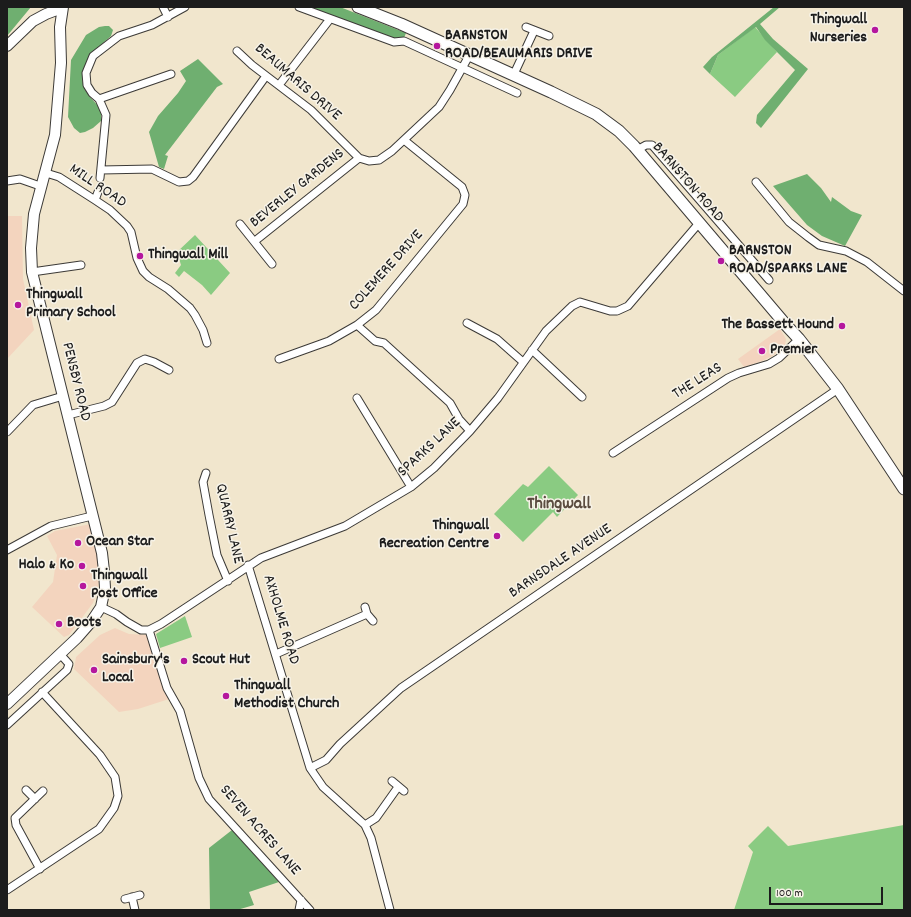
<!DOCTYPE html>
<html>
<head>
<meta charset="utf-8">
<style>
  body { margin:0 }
  #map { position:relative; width:911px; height:917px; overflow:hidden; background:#f1e6cd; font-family:Dekko,sans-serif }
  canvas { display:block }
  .frame { position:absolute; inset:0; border:8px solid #1c1c1c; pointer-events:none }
  .scale { position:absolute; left:769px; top:887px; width:114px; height:18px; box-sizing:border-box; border:2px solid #1c1c1c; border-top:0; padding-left:5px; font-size:12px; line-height:14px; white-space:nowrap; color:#1c1c1c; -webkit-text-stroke:3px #f7f3e8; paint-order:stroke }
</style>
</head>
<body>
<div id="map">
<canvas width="911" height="917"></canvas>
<div class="frame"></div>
<div class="scale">100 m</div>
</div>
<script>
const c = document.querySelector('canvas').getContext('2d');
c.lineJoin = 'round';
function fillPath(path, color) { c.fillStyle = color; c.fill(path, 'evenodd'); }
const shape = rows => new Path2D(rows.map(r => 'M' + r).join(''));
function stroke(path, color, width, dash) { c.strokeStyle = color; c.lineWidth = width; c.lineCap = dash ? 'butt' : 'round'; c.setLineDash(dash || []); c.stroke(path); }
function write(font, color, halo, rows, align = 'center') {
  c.font = font + ' Dekko,sans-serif'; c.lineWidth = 3; c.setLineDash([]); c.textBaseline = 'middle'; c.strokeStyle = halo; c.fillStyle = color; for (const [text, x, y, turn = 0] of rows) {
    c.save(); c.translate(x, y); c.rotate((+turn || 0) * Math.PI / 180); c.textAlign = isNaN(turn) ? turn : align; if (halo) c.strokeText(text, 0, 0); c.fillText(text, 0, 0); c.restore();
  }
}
fillPath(shape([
  [7,216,22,216,23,279,34,330,7,359],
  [780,329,786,339,785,346,772,356,762,361,744,367,738,359],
  [91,524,96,541,100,574,98,588,93,603,69,635,64,637,32,607,53,582,57,555,47,536,55,531],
  [115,628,129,634,149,635,164,690,169,699,138,709,119,712,74,669,76,657,100,635]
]), '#f3d4be');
fillPath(shape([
  [755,27,777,52,735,97,710,74,718,55],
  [195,235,230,273,211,295,202,285,184,271,179,277,175,273,181,265,177,252],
  [549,466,578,495,557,517,553,512,523,542,494,514,523,484,528,487],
  [185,616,192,637,160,648,156,634],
  [904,825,904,910,734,910,753,852,748,846,768,826,788,846]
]), '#8acb82');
fillPath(shape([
  [7,7,31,7,7,36],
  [308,7,340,7,406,33,404,38,394,39],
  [774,7,780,7,760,24,773,39,808,69,761,128,756,123,757,115,795,70,765,40,756,27,718,55,710,74,703,67,712,57],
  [105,26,109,26,113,30,111,36,94,51,86,64,82,78,84,88,90,97,101,109,101,121,93,128,85,132,80,133,74,128,68,117,71,60,86,35,99,27],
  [198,59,223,84,217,87,165,155,168,156,164,169,159,167,149,132,158,116,178,93,186,81,180,71],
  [807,174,821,188,831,202,832,197,851,211,862,215,845,246,822,236,807,225,773,186],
  [232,830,279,882,249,892,254,905,237,910,210,910,209,848]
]), '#6faf70');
const street = shape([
  [163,7,168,17],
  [299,7,394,42,404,41,517,93],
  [526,27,549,36],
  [237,51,252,65,311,110,359,158,369,161,379,160,392,151,439,107,450,90,470,54],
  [514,74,534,31],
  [279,85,330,19],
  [99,99,92,93,87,85,86,73,93,56,119,36,152,25,185,7],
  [404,140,462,187,465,195,463,204,376,310,357,325,375,341,384,343,450,403,459,419,470,431],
  [637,150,646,145,652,145,769,280],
  [101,170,152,169,179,182,188,181,193,177,266,76],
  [46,173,59,177,95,200,110,210,127,226,131,232,137,258,143,271,149,277,168,289,190,308,195,315,203,330,207,343],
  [100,178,106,115,99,99,171,74],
  [7,181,20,179,40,186],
  [756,182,789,222,808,237,819,245,846,251,867,262,904,291],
  [95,200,98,192],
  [240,224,272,264],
  [255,241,359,158],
  [32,272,81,265],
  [467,323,497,339,523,362],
  [532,350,582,397],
  [279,359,329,341,357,325],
  [357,398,411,487],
  [68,415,104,406,112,402,137,363,145,359,154,362,169,370],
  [7,432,33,405,63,396],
  [613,453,728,378,739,373,769,364,779,358,799,339],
  [206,473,203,482,209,515,217,555,228,581],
  [7,550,51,526,92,516],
  [248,565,310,768,323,787,365,825,371,838,390,910],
  [101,607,116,614,127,622,141,630,149,630,161,624,261,558,345,526,411,487,434,468,470,431,498,398,546,331,572,306,580,302,610,311,617,311,628,306,700,222],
  [365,607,367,614,373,621],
  [149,630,167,688,180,711,199,778,209,799,310,910],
  [276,654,367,614],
  [7,725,67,670,69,664,60,654],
  [310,768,326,760,340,744,401,688,838,389],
  [392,781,404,791],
  [26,790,35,799],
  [365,825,376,818,398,787],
  [40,869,16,825,15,818,43,791],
  [7,890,99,829,114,808,118,796,115,777,100,755,42,692],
  [132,897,135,910],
  [125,899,140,895],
  [299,910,301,900]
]);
const secondary = shape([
  [7,46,33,21,46,14,62,8],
  [7,704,77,638,91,622,101,607,105,588,104,571,102,553,32,272,31,248,34,214,55,135,61,63,60,27,63,7]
]);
const primary = shape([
  [358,7,401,24,551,92,596,114,619,131,634,146,786,325,799,339,838,389,904,489]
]);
stroke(street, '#3c3a37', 9);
stroke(secondary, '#3c3a37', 12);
stroke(primary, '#3c3a37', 13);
stroke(street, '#fff', 7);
stroke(secondary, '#fff', 10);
stroke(primary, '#fff', 11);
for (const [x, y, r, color] of [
  [875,30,4,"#b5179e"],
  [437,46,4,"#b5179e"],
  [140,256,4,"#b5179e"],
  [721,261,4,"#b5179e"],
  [18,305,4,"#b5179e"],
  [842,326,4,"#b5179e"],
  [762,351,4,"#b5179e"],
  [497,536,4,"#b5179e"],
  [78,543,4,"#b5179e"],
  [82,566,4,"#b5179e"],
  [83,586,4,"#b5179e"],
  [59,624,4,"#b5179e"],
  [184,661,4,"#b5179e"],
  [94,670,4,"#b5179e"],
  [226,696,4,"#b5179e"]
]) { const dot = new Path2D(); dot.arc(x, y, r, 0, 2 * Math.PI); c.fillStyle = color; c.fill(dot); stroke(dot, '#f7f3e8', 1.5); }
write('bold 16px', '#1c1c1c', '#f7f3e8', [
  ["Thingwall",867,21,"right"],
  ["Nurseries",867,39,"right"],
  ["BARNSTON",445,37],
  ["ROAD/BEAUMARIS DRIVE",445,55],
  ["BARNSTON",729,252],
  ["ROAD/SPARKS LANE",729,270],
  ["Thingwall Mill",148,256],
  ["Thingwall",26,296],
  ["Primary School",26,314],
  ["The Bassett Hound",834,326,"right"],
  ["Premier",770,351],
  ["Thingwall",489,527,"right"],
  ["Recreation Centre",489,545,"right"],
  ["Ocean Star",86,543],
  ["Halo & Ko",74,566,"right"],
  ["Thingwall",91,577],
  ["Post Office",91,595],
  ["Boots",67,624],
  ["Sainsbury's",102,661],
  ["Local",102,679],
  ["Scout Hut",192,661],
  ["Thingwall",234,687],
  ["Methodist Church",234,705]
], 'left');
write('16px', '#1c1c1c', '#f7f3e8', [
  ["BEAUMARIS DRIVE",297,83,41],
  ["BARNSTON ROAD",687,183,49],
  ["MILL ROAD",97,187,34],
  ["BEVERLEY GARDENS",298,189,-39],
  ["COLEMERE DRIVE",387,271,-48],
  ["PENSBY ROAD",75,382,76],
  ["THE LEAS",698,382,-32],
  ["SPARKS LANE",430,448,-43],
  ["QUARRY LANE",228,524,77],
  ["BARNSDALE AVENUE",561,562,-34],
  ["AXHOLME ROAD",280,620,73],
  ["SEVEN ACRES LANE",259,831,49]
]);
write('bold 18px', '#5b4c40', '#f7f3e8', [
  ["Thingwall",559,506]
]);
</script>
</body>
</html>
